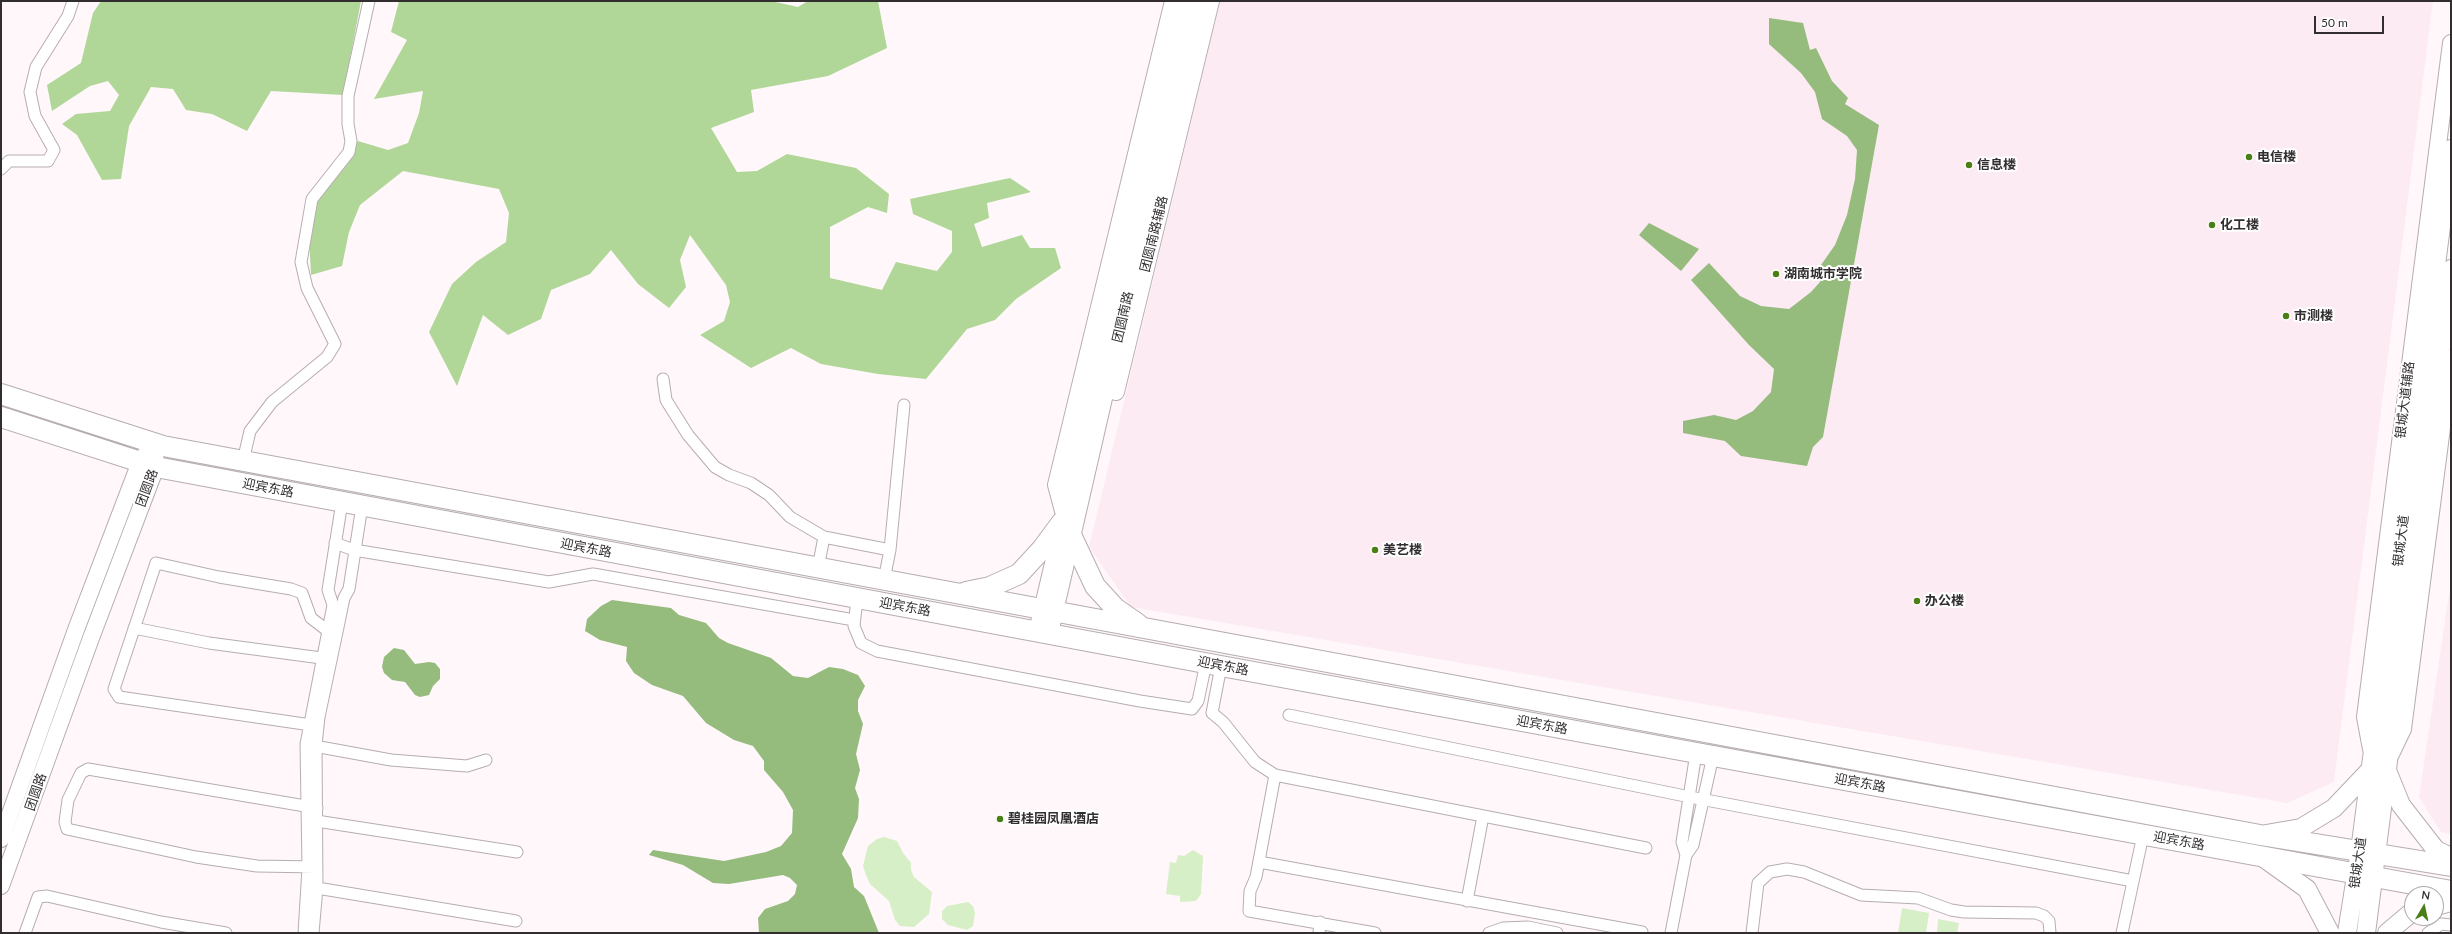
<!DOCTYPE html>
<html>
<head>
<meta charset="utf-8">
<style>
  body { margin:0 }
  #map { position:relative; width:2452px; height:934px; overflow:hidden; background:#fff7fa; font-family:Lato,sans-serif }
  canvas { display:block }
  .frame { position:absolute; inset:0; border:2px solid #322e30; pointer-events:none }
  .north { position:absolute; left:2404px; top:886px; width:40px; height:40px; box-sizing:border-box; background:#fff; border:1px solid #adabac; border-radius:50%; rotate:9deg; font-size:11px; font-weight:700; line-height:16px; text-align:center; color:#322e30 }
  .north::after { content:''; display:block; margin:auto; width:14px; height:18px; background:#4a7f15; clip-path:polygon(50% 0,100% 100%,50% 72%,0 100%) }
  .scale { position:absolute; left:2314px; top:16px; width:70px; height:18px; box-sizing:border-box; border:2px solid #322e30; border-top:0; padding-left:5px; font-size:12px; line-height:14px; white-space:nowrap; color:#322e30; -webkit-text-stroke:3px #fff; paint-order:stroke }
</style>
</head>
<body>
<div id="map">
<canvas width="2452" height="934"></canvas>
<div class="frame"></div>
<div class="north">N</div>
<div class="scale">50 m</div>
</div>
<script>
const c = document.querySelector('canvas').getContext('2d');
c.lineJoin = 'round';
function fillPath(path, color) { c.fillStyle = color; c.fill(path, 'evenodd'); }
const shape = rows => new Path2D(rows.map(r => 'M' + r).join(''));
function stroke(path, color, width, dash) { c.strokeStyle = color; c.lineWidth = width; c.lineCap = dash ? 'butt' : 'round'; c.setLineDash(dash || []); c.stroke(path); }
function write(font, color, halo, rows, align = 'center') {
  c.font = font + ' Lato,"Noto Sans SC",sans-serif'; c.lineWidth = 4; c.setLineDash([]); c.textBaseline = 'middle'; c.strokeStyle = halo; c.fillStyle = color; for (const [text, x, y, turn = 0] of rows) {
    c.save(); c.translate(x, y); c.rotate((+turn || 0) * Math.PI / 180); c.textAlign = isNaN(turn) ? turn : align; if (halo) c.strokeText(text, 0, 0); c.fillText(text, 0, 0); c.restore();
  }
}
fillPath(shape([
  [1220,1,2433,1,2334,782,2287,803,1131,607,1089,547],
  [2451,580,2451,834,2441,832,2419,797]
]), '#fdebf4');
fillPath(shape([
  [884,837,897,841,903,853,911,863,911,870,914,877,932,892,929,914,914,927,900,926,895,920,889,901,870,884,866,875,863,866,868,846,877,839],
  [1193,850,1203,856,1201,894,1196,901,1180,902,1180,896,1166,894,1170,862,1176,863,1178,855,1184,856],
  [968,902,973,906,975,913,973,926,967,930,948,925,942,919,942,911,947,906],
  [1902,908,1929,913,1926,933,1898,933],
  [1938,919,1959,923,1957,933,1937,933]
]), '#d6efc6');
fillPath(shape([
  [101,1,361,1,343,95,271,91,247,131,212,114,186,110,173,89,151,87,129,126,121,179,102,180,77,135,62,124,76,114,110,111,119,95,108,81,90,86,52,111,47,85,81,63,93,13],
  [399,1,771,1,798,7,808,1,878,1,887,48,828,76,751,90,754,112,711,128,737,172,757,171,787,154,856,168,889,194,887,213,868,207,830,227,830,278,882,290,896,262,937,271,952,252,952,231,913,214,910,199,1010,178,1031,192,987,203,989,218,974,224,982,247,1022,235,1030,248,1055,248,1061,268,1016,299,995,320,967,329,926,379,878,374,821,364,791,348,751,368,700,335,724,321,730,302,726,285,690,235,680,260,686,287,669,308,638,284,611,250,590,274,551,290,541,319,508,335,483,315,457,386,429,332,452,284,476,262,506,242,509,213,499,189,403,171,360,205,349,232,342,266,311,275,308,219,324,186,343,165,358,141,388,150,408,143,419,113,423,91,374,99,407,40,391,32]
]), '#b0d797');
fillPath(shape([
  [1769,18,1803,23,1810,50,1816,48,1832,81,1848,98,1845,104,1879,125,1823,437,1813,447,1807,466,1741,456,1725,441,1683,433,1683,421,1714,415,1736,420,1753,411,1771,392,1774,369,1749,345,1691,280,1709,263,1740,296,1761,306,1789,309,1811,292,1820,282,1821,265,1835,245,1847,215,1855,179,1857,150,1847,136,1822,119,1815,92,1801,73,1769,44],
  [1649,223,1699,249,1681,271,1639,235],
  [612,600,671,608,679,615,706,623,719,638,728,643,771,658,793,676,808,678,829,667,843,669,858,675,865,686,858,700,858,711,863,724,856,754,860,770,855,788,859,799,858,818,842,854,851,869,854,887,864,896,879,933,759,933,758,918,765,909,788,901,795,894,797,885,790,878,783,875,729,884,713,883,683,865,649,855,653,850,724,861,766,852,781,846,792,833,793,810,783,792,764,770,764,761,753,746,734,740,706,723,683,696,652,685,634,673,626,661,627,647,600,640,585,631,587,619,601,606],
  [394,648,404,650,415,664,429,662,435,663,440,669,440,679,433,686,429,695,420,697,415,695,405,682,392,680,384,673,382,667,384,657]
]), '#95bb7d');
const street = shape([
  [1,169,9,161,48,161,54,150,35,116,30,92,36,67,68,16,73,1],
  [663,379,666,400,688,435,715,467,729,475,751,483,769,495,790,517,824,537,890,550],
  [243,461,250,431,272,402,327,357,335,344,307,288,301,262,312,199,349,152,351,141,348,124,348,96,369,1],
  [335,543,354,550,549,582,593,574,854,620],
  [818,568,824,537],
  [884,580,890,550,904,405],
  [857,599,854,626,861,643,877,651,1140,701,1192,709,1198,701,1206,663],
  [134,628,209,643,329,659],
  [1221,666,1212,713,1223,722,1255,762,1275,775,1256,877,1250,891,1249,911,1375,933],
  [1289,715,1690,797,2133,881],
  [318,726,119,697,114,689,156,563,219,577,291,589,302,593,311,618,328,631,337,632],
  [309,745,391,760,467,766,486,760],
  [1696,753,1682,842,1686,855,1693,845,1713,756],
  [1275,775,1646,848],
  [317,808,88,769,81,773,68,800,65,822,67,829,196,857,257,866,317,867],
  [310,820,517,852],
  [1259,862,1642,932],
  [310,888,317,888,516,921],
  [1467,901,1483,816],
  [25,933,38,897,47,896,161,922,226,933],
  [304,933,308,868,306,744,333,605,328,590,342,502],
  [313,933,317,888,316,745,319,717,337,632,344,598,349,589,362,506],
  [1319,933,1320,922],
  [1489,933,1503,928,1528,927,1557,933],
  [1671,933,1686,855],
  [1752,933,1758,883,1770,872,1787,869,1804,872,1861,895,1918,898,1951,910,1964,912,2036,913,2044,916,2049,921,2050,933],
  [2122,933,2143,835],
  [2428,933,2441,924,2451,925]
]);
const secondary = shape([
  [1116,392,1211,1],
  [1063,511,1056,485,1173,1],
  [1037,631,1186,1],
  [1050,633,1142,233,1198,1],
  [2371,749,2365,717,2451,43],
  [2391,754,2403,729,2451,358],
  [1,839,77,627,140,462,147,452],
  [1,886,91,638,156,467,154,443]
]);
const primary = shape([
  [2386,768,2401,805,2436,850,2451,857],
  [2266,834,2301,828,2334,808,2371,769],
  [2261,856,2307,889,2330,933],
  [2436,906,2451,902],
  [2347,933,2360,851,2451,149],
  [2366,933,2451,269],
  [2387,933,2412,912]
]);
const highway = shape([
  [1,394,163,446,2260,835,2451,866],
  [1,417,156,467,1221,666,2451,891],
  [1072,537,1095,586,1115,608,1138,624],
  [966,592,990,587,1019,574,1042,549,1062,522]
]);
stroke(street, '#b6adb1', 13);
stroke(secondary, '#b6adb1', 18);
stroke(primary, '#b6adb1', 20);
stroke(highway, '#b6adb1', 22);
stroke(street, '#fff', 11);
stroke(secondary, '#fff', 16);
stroke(primary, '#fff', 18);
stroke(highway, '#fff', 20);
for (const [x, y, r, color] of [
  [2249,157,4,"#4a7f15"],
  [1969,165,4,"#4a7f15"],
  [2212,225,4,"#4a7f15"],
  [1776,274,4,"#4a7f15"],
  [2286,316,4,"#4a7f15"],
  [1375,550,4,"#4a7f15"],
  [1917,601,4,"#4a7f15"],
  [1000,819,4,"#4a7f15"]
]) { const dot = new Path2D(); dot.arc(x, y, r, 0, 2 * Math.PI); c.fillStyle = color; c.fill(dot); stroke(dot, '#fff', 1.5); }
write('bold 13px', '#322e30', '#fff', [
  ["电信楼",2257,157],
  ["信息楼",1977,165],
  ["化工楼",2220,225],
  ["湖南城市学院",1784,274],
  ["市测楼",2294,316],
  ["美艺楼",1383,550],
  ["办公楼",1925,601],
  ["碧桂园凤凰酒店",1008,819]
], 'left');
write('13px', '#322e30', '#fff', [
  ["团圆南路辅路",1154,234,-76],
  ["团圆南路",1123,317,-77],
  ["银城大道辅路",2405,400,-83],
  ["团圆路",147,488,-70],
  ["迎宾东路",268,488,11],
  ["银城大道",2401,541,-83],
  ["迎宾东路",586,548,11],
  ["迎宾东路",905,607,10],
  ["迎宾东路",1223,666,11],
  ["迎宾东路",1542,725,10],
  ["迎宾东路",1860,783,10],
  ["团圆路",36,792,-71],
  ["迎宾东路",2179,841,10],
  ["银城大道",2358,863,-82]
]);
</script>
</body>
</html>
